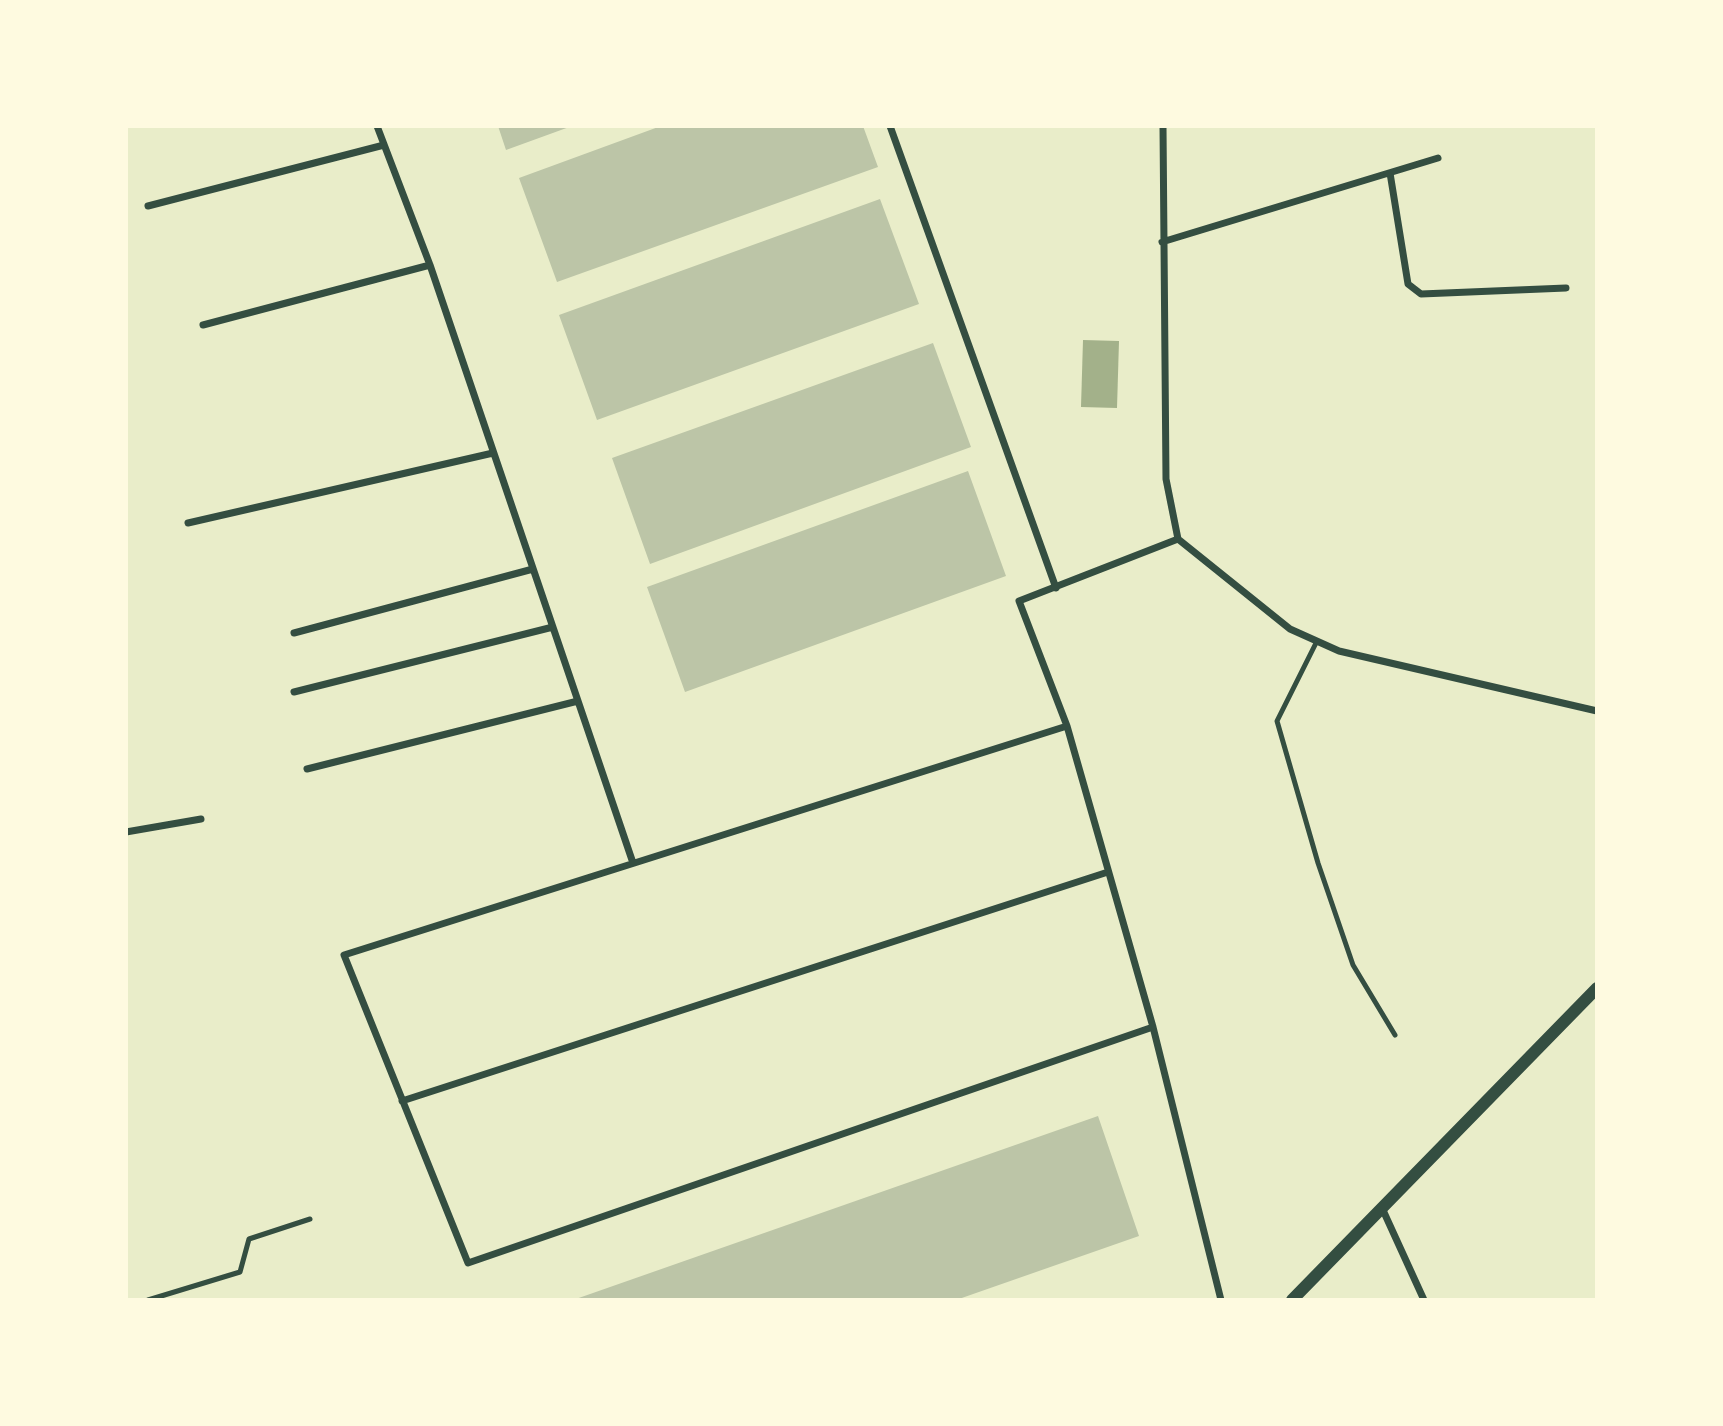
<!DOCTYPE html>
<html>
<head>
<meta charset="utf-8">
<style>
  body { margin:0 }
  #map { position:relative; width:1723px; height:1426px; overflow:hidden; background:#e9edc9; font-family:"Public Sans",sans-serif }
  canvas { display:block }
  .frame { position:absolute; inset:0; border:128px solid #fefae0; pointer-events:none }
</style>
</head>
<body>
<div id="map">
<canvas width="1723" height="1426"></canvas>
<div class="frame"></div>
</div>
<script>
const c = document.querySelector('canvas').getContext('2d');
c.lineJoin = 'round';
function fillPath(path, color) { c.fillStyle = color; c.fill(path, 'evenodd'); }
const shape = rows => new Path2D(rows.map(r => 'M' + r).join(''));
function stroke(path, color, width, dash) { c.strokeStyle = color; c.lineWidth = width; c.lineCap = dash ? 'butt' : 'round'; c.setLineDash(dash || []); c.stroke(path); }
fillPath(shape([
  [1083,340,1119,341,1117,408,1081,407]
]), '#a3b18a');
fillPath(shape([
  [498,126,572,126,506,150],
  [661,126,863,126,878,167,557,282,519,178],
  [880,199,919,304,597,420,559,315],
  [933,343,971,447,650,564,612,458],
  [968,471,1006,576,685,692,647,587],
  [1098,1116,1139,1236,956,1300,573,1300]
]), '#bcc5a7');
stroke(shape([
  [1317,641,1277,721,1318,863,1353,965,1395,1035],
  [148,1300,240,1272,249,1239,310,1219]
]), '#344e41', 5);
stroke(shape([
  [377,126,430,265,633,863],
  [890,126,1056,588],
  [1163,126,1166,479,1178,539,1290,629,1339,651,1597,711],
  [1390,173,1408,284,1421,294,1566,288],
  [148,206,384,145],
  [1162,242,1438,158],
  [203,325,430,265],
  [188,523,493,453],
  [1178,539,1019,601,1067,726,1153,1027,1221,1300],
  [294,633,533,569],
  [294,692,553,627],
  [1067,726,344,955,468,1263,1153,1027],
  [307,769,578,701],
  [126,832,201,819],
  [402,1101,1108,872],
  [1382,1208,1424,1300]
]), '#344e41', 7);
stroke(shape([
  [1292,1300,1597,988]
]), '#344e41', 12);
</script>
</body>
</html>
